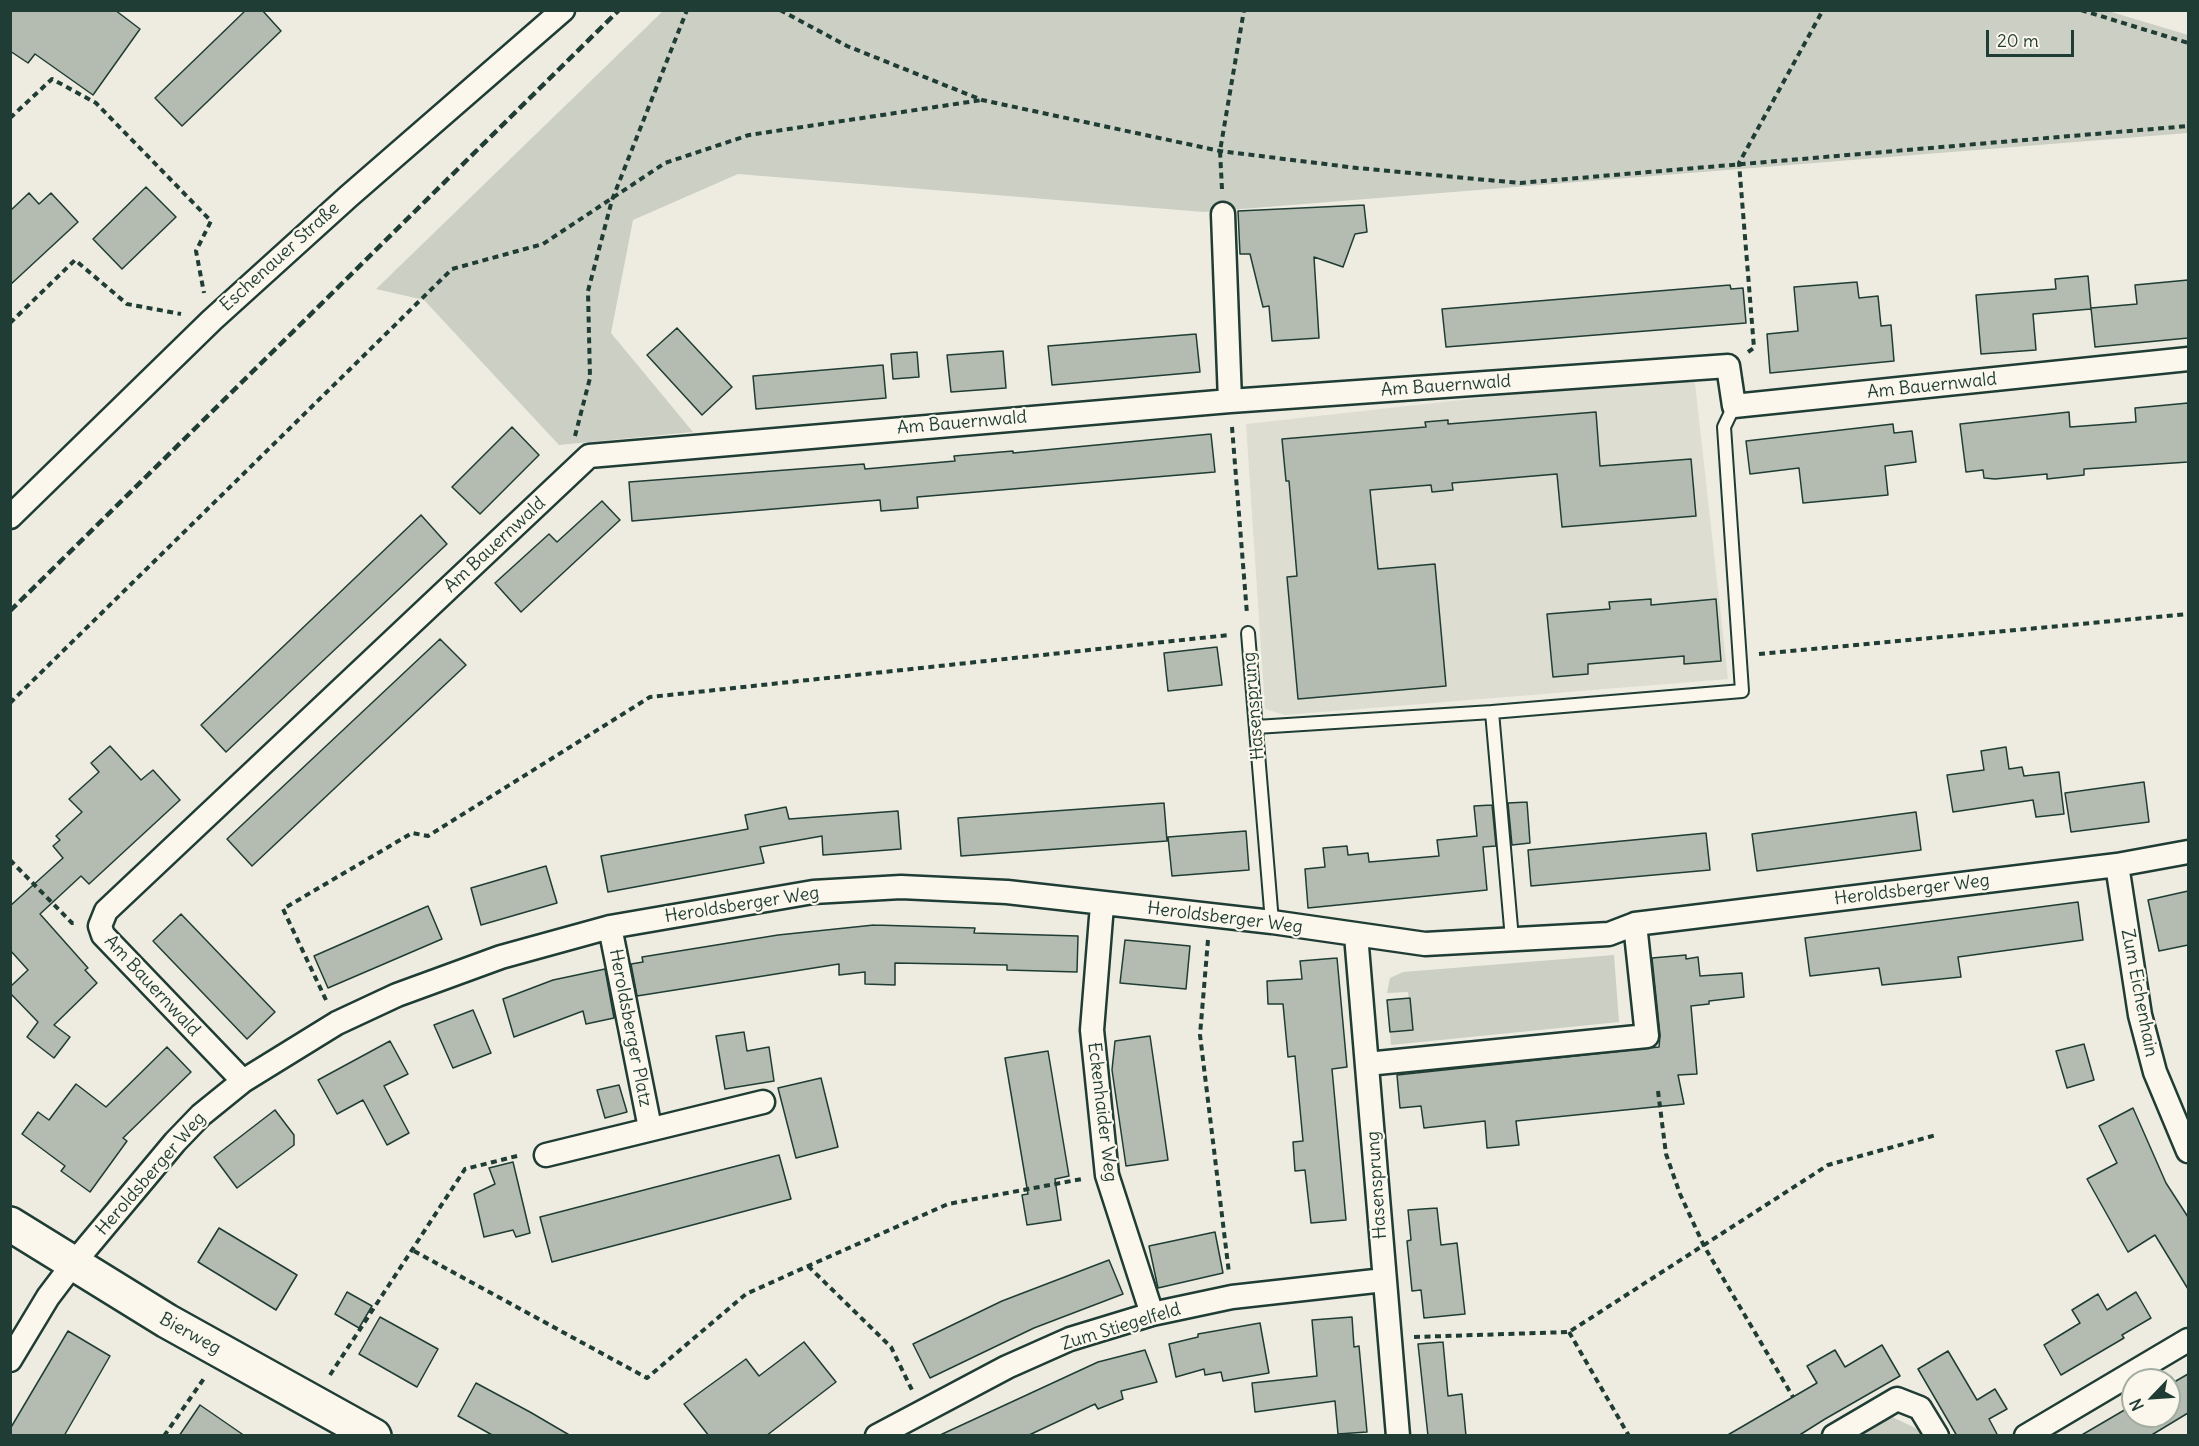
<!DOCTYPE html>
<html>
<head>
<meta charset="utf-8">
<style>
  body { margin:0 }
  #map { position:relative; width:2199px; height:1446px; overflow:hidden; background:#eeece1; font-family:Delius,sans-serif }
  canvas { display:block }
  .frame { position:absolute; inset:0; border:12px solid #1f3d34; pointer-events:none }
  .north { position:absolute; left:2121px; top:1368px; width:60px; height:60px; box-sizing:border-box; background:#fbf7ec; border:2px solid #a3ada2; border-radius:50%; rotate:245deg; font-size:16px; font-weight:700; line-height:24px; text-align:center; color:#1f3d34 }
  .north::after { content:''; display:block; margin:auto; width:21px; height:27px; background:#1f3d34; clip-path:polygon(50% 0,100% 100%,50% 72%,0 100%) }
  .scale { position:absolute; left:1986px; top:30px; width:88px; height:27px; box-sizing:border-box; border:3px solid #1f3d34; border-top:0; padding-left:8px; font-size:18px; line-height:21px; white-space:nowrap; color:#1f3d34; -webkit-text-stroke:4px #fbf7ec; paint-order:stroke }
</style>
</head>
<body>
<div id="map">
<canvas width="2199" height="1446"></canvas>
<div class="frame"></div>
<div class="north">N</div>
<div class="scale">20 m</div>
</div>
<script>
const c = document.querySelector('canvas').getContext('2d');
c.lineJoin = 'round';
function fillPath(path, color) { c.fillStyle = color; c.fill(path, 'evenodd'); }
const shape = rows => new Path2D(rows.map(r => 'M' + r).join(''));
function stroke(path, color, width, dash) { c.strokeStyle = color; c.lineWidth = width; c.lineCap = dash ? 'butt' : 'round'; c.setLineDash(dash || []); c.stroke(path); }
function write(font, color, halo, rows, align = 'center') {
  c.font = font + ' Delius,sans-serif'; c.lineWidth = 4.5; c.setLineDash([]); c.textBaseline = 'middle'; c.strokeStyle = halo; c.fillStyle = color; for (const [text, x, y, turn = 0] of rows) {
    c.save(); c.translate(x, y); c.rotate((+turn || 0) * Math.PI / 180); c.textAlign = isNaN(turn) ? turn : align; if (halo) c.strokeText(text, 0, 0); c.fillText(text, 0, 0); c.restore();
  }
}
fillPath(shape([
  [1694,374,1728,679,1285,715,1265,709,1246,424]
]), '#ddddd2');
fillPath(shape([
  [2105,10,2188,35,2188,133,1204,212,738,174,633,220,611,333,693,432,559,445,424,300,376,289,663,11],
  [1614,955,1619,1022,1391,1045,1390,1033,1411,1030,1408,992,1387,993,1390,978,1403,972],
  [1888,1415,1926,1433,1927,1436,1854,1436]
]), '#cbcfc4');
const building = shape([
  [10,10,115,10,140,29,93,95,35,54,28,63,10,51,10,10],
  [246,10,262,10,281,31,182,126,155,98,246,10],
  [146,187,176,217,122,269,93,239,146,187],
  [29,193,39,204,51,193,78,222,10,285,10,211,29,193],
  [1364,205,1367,232,1355,234,1343,267,1314,257,1319,338,1272,341,1269,306,1263,307,1250,254,1240,254,1238,211,1364,205],
  [2088,276,2091,309,2033,314,2036,350,1981,354,1976,295,2056,289,2055,279,2088,276],
  [2188,280,2188,338,2095,347,2091,308,2137,304,2135,285,2188,280],
  [1857,282,1859,298,1878,296,1881,326,1891,325,1894,361,1770,373,1767,334,1798,331,1794,287,1857,282],
  [1730,285,1731,289,1743,288,1746,323,1446,347,1442,309,1730,285],
  [677,328,732,387,702,415,647,355,677,328],
  [1196,334,1200,372,1052,385,1048,346,1196,334],
  [1003,351,1006,388,951,392,947,355,1003,351],
  [917,352,919,377,893,379,891,354,917,352],
  [883,365,886,398,756,409,753,376,883,365],
  [2188,403,2188,462,2084,469,2084,475,2047,479,2047,474,1995,479,1984,478,1983,470,1966,472,1960,424,2069,412,2070,427,2136,422,2135,408,2188,403],
  [1596,412,1600,466,1691,459,1696,516,1562,527,1557,474,1452,483,1453,490,1432,492,1431,485,1370,490,1378,569,1435,564,1446,686,1298,699,1287,577,1297,576,1289,481,1286,481,1282,439,1426,427,1425,422,1448,420,1448,424,1596,412],
  [1893,424,1894,433,1912,431,1916,462,1885,466,1888,495,1803,503,1799,468,1750,474,1746,441,1893,424],
  [512,427,539,455,480,514,452,487,512,427],
  [1211,434,1215,472,917,497,918,508,881,511,880,500,632,521,629,482,864,464,865,469,955,461,954,456,1013,451,1013,453,1211,434],
  [602,501,620,520,521,612,495,583,549,534,557,542,602,501],
  [421,515,447,544,226,752,201,725,421,515],
  [1651,599,1651,605,1716,599,1721,661,1684,664,1684,656,1588,664,1588,674,1553,677,1547,614,1610,609,1609,602,1651,599],
  [440,639,466,665,252,866,227,839,440,639],
  [1217,647,1222,685,1168,691,1164,653,1217,647],
  [110,746,141,780,153,770,180,800,89,884,81,876,40,914,88,968,85,970,97,983,54,1025,70,1037,54,1058,27,1037,38,1022,10,993,10,987,28,970,10,950,10,906,63,858,53,846,60,840,56,836,82,812,69,799,99,772,91,763,110,746],
  [2006,747,2009,769,2022,767,2024,776,2059,772,2064,814,2036,817,2033,800,1953,812,1947,775,1984,770,1981,751,2006,747],
  [2144,782,2149,822,2071,832,2065,793,2144,782],
  [1527,802,1530,843,1512,845,1508,803,1527,802],
  [1164,803,1167,841,961,856,958,818,1164,803],
  [1492,805,1496,846,1483,847,1487,890,1308,908,1305,869,1325,867,1323,848,1347,846,1348,855,1368,853,1369,862,1439,856,1437,840,1477,836,1474,806,1492,805],
  [786,807,789,819,898,811,901,849,823,855,822,836,760,847,764,863,608,892,601,856,748,829,745,815,786,807],
  [1916,812,1921,850,1757,871,1752,834,1916,812],
  [1246,831,1249,870,1172,876,1168,837,1246,831],
  [1706,833,1710,870,1531,886,1528,850,1706,833],
  [546,866,557,903,481,925,471,888,546,866],
  [2188,891,2188,945,2159,951,2148,900,2188,891],
  [2078,902,2083,940,1958,957,1961,977,1882,985,1879,968,1810,976,1805,938,2078,902],
  [428,906,442,939,328,988,314,956,428,906],
  [181,914,275,1012,247,1039,153,941,181,914],
  [874,925,975,928,974,933,1078,936,1077,972,1007,970,1007,965,895,963,895,985,865,984,865,972,839,975,839,964,637,996,631,964,643,962,642,957,778,935,874,925],
  [1125,940,1190,946,1186,989,1120,983,1125,940],
  [1686,955,1686,959,1698,957,1700,976,1742,973,1744,997,1709,1001,1709,1004,1691,1006,1697,1074,1678,1075,1684,1104,1516,1121,1519,1145,1487,1148,1485,1121,1424,1128,1421,1106,1400,1108,1397,1075,1659,1047,1660,1035,1652,958,1686,955],
  [1337,958,1347,1067,1332,1069,1346,1220,1311,1223,1305,1170,1295,1171,1293,1142,1303,1141,1295,1056,1288,1057,1283,1004,1268,1004,1267,981,1302,979,1300,961,1337,958],
  [605,969,614,1018,586,1024,583,1011,514,1037,503,999,553,980,605,969],
  [1410,998,1413,1030,1390,1032,1387,1000,1410,998],
  [473,1010,491,1053,453,1068,434,1025,473,1010],
  [744,1032,747,1051,769,1047,774,1081,725,1089,716,1036,744,1032],
  [1150,1036,1168,1160,1126,1166,1112,1070,1115,1041,1150,1036],
  [390,1041,408,1074,384,1086,409,1133,387,1145,363,1100,337,1114,318,1080,390,1041],
  [2084,1044,2094,1080,2067,1088,2056,1051,2084,1044],
  [167,1047,191,1072,123,1138,127,1141,90,1192,61,1171,65,1166,22,1134,38,1112,49,1120,76,1084,106,1107,167,1047],
  [1048,1051,1069,1176,1055,1179,1061,1220,1027,1225,1022,1195,1028,1194,1005,1058,1048,1051],
  [821,1078,838,1147,796,1158,778,1088,821,1078],
  [619,1085,627,1112,605,1118,597,1090,619,1085],
  [2133,1108,2166,1183,2188,1217,2188,1289,2155,1235,2128,1252,2087,1179,2117,1163,2099,1126,2133,1108],
  [275,1110,294,1135,294,1145,237,1188,214,1157,275,1110],
  [779,1155,791,1199,552,1262,540,1217,779,1155],
  [513,1162,530,1233,516,1237,513,1230,484,1237,474,1194,495,1184,489,1168,513,1162],
  [1437,1208,1441,1245,1457,1243,1465,1314,1424,1318,1421,1290,1412,1291,1407,1241,1411,1240,1408,1210,1437,1208],
  [219,1228,297,1275,276,1310,198,1262,219,1228],
  [1215,1232,1223,1273,1158,1288,1149,1246,1215,1232],
  [1109,1260,1123,1294,1034,1328,930,1378,913,1344,1002,1301,1109,1260],
  [347,1292,372,1306,359,1328,335,1314,347,1292],
  [2136,1292,2151,1318,2122,1335,2124,1338,2061,1375,2044,1345,2080,1323,2072,1310,2098,1294,2107,1310,2136,1292],
  [380,1317,438,1349,417,1387,359,1354,380,1317],
  [1352,1317,1354,1347,1359,1346,1367,1432,1338,1434,1335,1401,1255,1412,1252,1383,1317,1376,1312,1320,1352,1317],
  [1260,1323,1269,1373,1223,1381,1221,1372,1205,1375,1204,1369,1176,1377,1169,1344,1198,1337,1198,1334,1260,1323],
  [68,1331,110,1356,64,1436,10,1436,10,1429,68,1331],
  [804,1342,836,1382,766,1436,709,1436,684,1404,746,1359,759,1376,804,1342],
  [1443,1342,1448,1396,1462,1394,1466,1436,1428,1436,1418,1344,1443,1342],
  [1882,1345,1900,1376,1825,1419,1798,1436,1726,1436,1817,1383,1807,1366,1835,1350,1845,1367,1882,1345],
  [1145,1350,1157,1382,1121,1391,1123,1399,1098,1409,1095,1404,1027,1436,938,1436,1098,1362,1145,1350],
  [1948,1351,1977,1400,1995,1389,2007,1409,1989,1419,1998,1436,1957,1436,1918,1369,1948,1351],
  [2188,1374,2188,1413,2150,1436,2080,1436,2133,1405,2133,1416,2169,1416,2169,1385,2188,1374],
  [476,1383,530,1412,571,1436,494,1436,458,1416,476,1383],
  [200,1405,245,1436,179,1436,200,1405]
]);
fillPath(building, '#b4bbb0');
stroke(building, '#1f3d34', 1.5);
const lane = shape([
  [1248,633,1272,922],
  [1492,712,1512,939],
  [1256,727,1492,712,1742,691,1724,427,1734,406]
]);
const street = shape([
  [1223,214,1230,401],
  [10,517,212,320,349,196,563,10],
  [2117,865,2140,1015,2155,1072,2188,1151],
  [1102,905,1092,1030,1107,1175,1152,1314],
  [610,927,650,1128],
  [1356,935,1398,1436],
  [1367,1064,1647,1036,1635,924],
  [243,1081,103,935,100,926,106,911,589,456,1230,401,1728,366,1734,406,2188,359],
  [546,1155,763,1102],
  [10,1360,48,1297,73,1264,175,1142,201,1115,243,1081,337,1023,397,995,501,957,610,927,813,892,901,887,1007,892,1272,922,1425,944,1609,934,1635,924,2117,865,2188,852],
  [877,1436,1007,1367,1070,1339,1152,1314,1232,1297,1384,1280],
  [1834,1436,1897,1399,1920,1408,1937,1436],
  [2026,1436,2188,1340]
]);
const secondary = shape([
  [10,1224,167,1321,374,1436]
]);
stroke(lane, '#1f3d34', 16);
stroke(street, '#1f3d34', 27);
stroke(secondary, '#1f3d34', 38);
stroke(shape([
  [780,10,847,46,982,100,1220,151,1357,168,1520,183,2188,126],
  [2081,10,2188,43],
  [10,118,52,79,96,103,211,221,196,251,204,293],
  [1222,189,1220,151,1244,10],
  [10,323,75,260,127,304,181,314],
  [1748,352,1754,348,1739,163,1823,10],
  [1232,427,1247,614],
  [575,436,590,378,588,291,612,200,687,10],
  [1759,654,2188,614],
  [10,703,452,269,543,244,665,163,749,135,982,100],
  [10,860,72,923,76,923],
  [1208,940,1200,1035,1229,1273],
  [326,1000,283,909,412,833,428,836,650,697,1229,635],
  [1658,1091,1666,1154,1680,1194,1704,1246,1793,1397],
  [414,1251,647,1378,746,1294,808,1266,948,1204,1082,1179],
  [808,1266,891,1347,912,1390],
  [1569,1332,1629,1436],
  [1414,1337,1569,1332,1828,1165,1936,1135],
  [330,1375,465,1169,521,1155],
  [164,1436,205,1377]
]), '#1f3d34', 4, [6, 4.5]);
stroke(lane, '#fbf7ec', 12);
stroke(street, '#fbf7ec', 22);
stroke(secondary, '#fbf7ec', 33);
stroke(shape([
  [10,611,619,10]
]), '#1f3d34', 4.5, [9, 4.5]);
write('18px', '#1f3d34', '#fbf7ec', [
  ["Eschenauer Straße",280,257,-42],
  ["Am Bauernwald",1446,386,-4],
  ["Am Bauernwald",1932,386,-6],
  ["Am Bauernwald",962,423,-5],
  ["Am Bauernwald",495,545,-43],
  ["Hasensprung",1254,706,-95],
  ["Heroldsberger Weg",1912,890,-7],
  ["Heroldsberger Weg",742,905,-9],
  ["Heroldsberger Weg",1225,918,7],
  ["Am Bauernwald",152,986,47],
  ["Zum Eichenhain",2139,993,79],
  ["Heroldsberger Platz",630,1028,79],
  ["Eckenhaider Weg",1102,1112,83],
  ["Heroldsberger Weg",151,1174,-49],
  ["Hasensprung",1377,1185,-94],
  ["Zum Stiegelfeld",1121,1327,-17],
  ["Bierweg",190,1334,29]
]);
</script>
</body>
</html>
